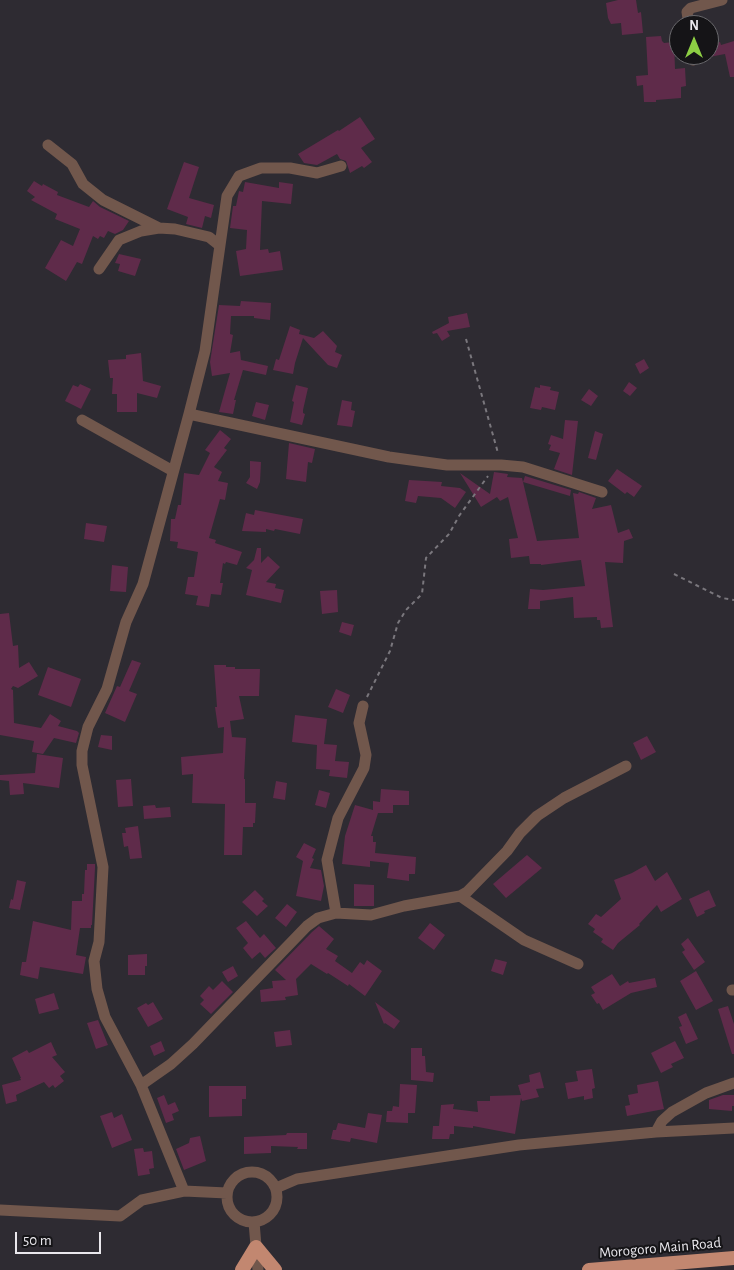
<!DOCTYPE html>
<html>
<head>
<meta charset="utf-8">
<style>
  body { margin:0 }
  #map { position:relative; width:734px; height:1270px; overflow:hidden; background:#2e2b32; font-family:"Alegreya Sans",sans-serif }
  canvas { display:block }
  .north { position:absolute; left:669px; top:15px; width:50px; height:50px; box-sizing:border-box; background:#151417; border:1px solid #6a696d; border-radius:50%; rotate:0deg; font-size:14px; font-weight:700; line-height:20px; text-align:center; color:#eae8ed }
  .north::after { content:''; display:block; margin:auto; width:18px; height:22px; background:#8dce44; clip-path:polygon(50% 0,100% 100%,50% 72%,0 100%) }
  .scale { position:absolute; left:15px; top:1232px; width:86px; height:22px; box-sizing:border-box; border:2px solid #eae8ed; border-top:0; padding-left:6px; font-size:15px; line-height:18px; white-space:nowrap; color:#eae8ed; -webkit-text-stroke:4px #151417; paint-order:stroke }
</style>
</head>
<body>
<div id="map">
<canvas width="734" height="1270"></canvas>
<div class="north">N</div>
<div class="scale">50 m</div>
</div>
<script>
const c = document.querySelector('canvas').getContext('2d');
c.lineJoin = 'round';
function fillPath(path, color) { c.fillStyle = color; c.fill(path, 'evenodd'); }
const shape = rows => new Path2D(rows.map(r => 'M' + r).join(''));
function stroke(path, color, width, dash) { c.strokeStyle = color; c.lineWidth = width; c.lineCap = dash ? 'butt' : 'round'; c.setLineDash(dash || []); c.stroke(path); }
function write(font, color, halo, rows, align = 'center') {
  c.font = font + ' "Alegreya Sans",sans-serif'; c.lineWidth = 4; c.setLineDash([]); c.textBaseline = 'middle'; c.strokeStyle = halo; c.fillStyle = color; for (const [text, x, y, turn = 0] of rows) {
    c.save(); c.translate(x, y); c.rotate((+turn || 0) * Math.PI / 180); c.textAlign = isNaN(turn) ? turn : align; if (halo) c.strokeText(text, 0, 0); c.fillText(text, 0, 0); c.restore();
  }
}
fillPath(shape([
  [618,0,636,0,638,13,641,12,643,33,622,35,621,23,611,24,608,18,606,3],
  [661,36,662,41,664,43,674,42,675,69,685,68,686,86,681,87,681,98,656,100,656,102,644,102,643,85,637,86,636,76,648,75,646,37],
  [734,41,734,77,730,77,725,54,709,57,709,45,720,42,721,45],
  [360,117,375,139,361,148,372,162,364,168,362,166,350,173,346,161,340,159,337,154,317,165,304,163,298,154,338,130,339,131],
  [184,162,199,167,189,198,214,205,211,218,205,216,202,228,186,224,188,217,167,209],
  [34,181,42,186,43,184,58,192,57,195,89,207,93,201,100,207,129,221,123,230,115,234,108,231,104,238,100,236,98,239,93,236,82,264,77,262,66,281,45,268,61,240,73,246,80,229,55,219,57,214,31,200,35,197,27,191],
  [245,182,279,188,279,182,293,184,291,204,262,201,260,250,268,249,269,253,280,251,283,270,240,276,236,251,246,249,247,230,230,228,233,206,236,206,239,191,243,192],
  [119,254,141,259,135,276,118,271,120,264,115,263],
  [241,301,271,303,270,320,254,318,254,316,231,316,230,334,233,335,230,353,240,351,241,360,268,366,266,375,243,370,234,400,236,400,233,414,219,412,230,373,212,376,210,362,219,305,240,306],
  [467,313,470,327,447,331,450,336,442,341,437,333,433,334,432,332,449,323,448,317],
  [290,326,300,330,299,334,314,338,323,331,337,346,335,352,342,355,337,368,328,365,303,338,295,363,293,374,273,370,276,359,279,360],
  [141,353,143,381,161,386,157,398,137,393,137,412,117,412,117,394,112,394,113,378,110,378,108,360,126,359,126,355],
  [644,359,649,368,640,374,635,364],
  [629,382,637,388,630,396,623,391],
  [80,384,91,389,81,409,65,401,73,385,78,387],
  [296,385,308,388,303,410,303,413,305,414,302,425,290,422,294,402,292,401],
  [540,385,551,387,550,390,559,392,555,410,542,407,541,410,530,408,535,387,540,388],
  [589,389,598,396,591,406,581,400],
  [342,400,352,402,351,410,355,411,352,427,337,425],
  [256,402,269,405,265,420,252,416],
  [565,420,578,421,572,475,554,469,560,453,549,450,551,445,548,444,551,435,563,439],
  [220,430,231,439,224,448,227,450,214,467,222,472,218,481,228,483,225,500,220,499,209,538,216,540,215,543,242,552,237,565,226,562,225,564,223,563,220,583,223,583,221,595,211,594,209,607,196,605,198,596,185,594,188,577,194,577,198,552,177,548,178,542,170,541,171,519,175,519,178,505,181,505,184,473,199,475,210,453,205,450],
  [595,431,603,434,596,460,588,458],
  [289,443,315,449,312,463,308,462,306,482,286,479],
  [250,461,261,462,260,482,257,489,246,483,250,477],
  [617,469,642,486,634,497,627,492,625,494,608,481],
  [494,472,508,474,507,477,522,478,523,482,525,476,571,490,570,496,523,482,537,541,579,538,573,493,578,494,579,492,596,498,592,509,611,505,618,533,629,529,633,538,624,541,623,563,605,562,613,627,601,628,600,620,597,620,597,617,574,618,573,597,540,601,540,609,528,609,530,589,543,590,585,586,581,560,541,565,541,564,530,564,529,556,511,558,509,539,518,538,508,497,500,501,497,497,481,507,460,473,490,494],
  [409,480,442,482,441,486,460,488,466,492,455,508,441,498,418,496,416,503,405,501],
  [255,510,303,519,300,534,275,529,274,531,266,529,266,532,242,531,246,513,254,515],
  [86,523,107,526,104,542,84,539],
  [257,548,261,548,261,563,268,556,280,567,266,582,276,584,275,588,284,590,281,603,246,595,252,570,246,568,254,560],
  [112,565,128,567,126,592,110,591],
  [337,590,338,612,322,614,320,591],
  [9,613,13,646,18,645,19,668,29,662,38,676,18,688,13,686,11,689,13,690,14,723,41,728,50,714,61,721,58,726,77,731,79,733,76,743,54,738,43,754,32,752,34,741,0,735,0,614],
  [342,622,354,625,351,636,339,632],
  [132,660,141,663,129,691,137,694,125,722,105,713,117,686,120,687],
  [214,665,226,665,226,667,235,667,235,669,260,669,259,696,239,696,244,719,230,721,232,737,246,738,244,779,245,779,245,803,256,803,255,823,253,823,253,827,243,827,242,855,224,855,225,804,192,803,193,774,182,775,181,757,223,753,224,727,218,728,215,707,217,707],
  [48,667,81,679,71,707,38,695],
  [336,689,350,695,343,713,328,707],
  [295,715,327,719,324,744,337,745,335,761,349,762,347,778,329,776,330,770,316,769,317,745,292,742],
  [101,735,112,736,112,750,98,747],
  [647,736,656,752,641,760,633,743],
  [37,754,63,758,59,788,23,783,24,794,10,795,9,781,0,780,0,775,35,773],
  [131,779,133,806,118,807,116,780],
  [276,781,287,783,285,800,273,798],
  [381,789,409,791,409,805,393,805,393,813,378,813,371,836,373,836,373,842,376,842,375,853,416,857,415,874,409,874,409,881,387,878,389,863,370,861,370,867,342,864,345,836,355,805,373,810,373,801,380,802],
  [319,790,330,793,326,808,315,805],
  [155,805,156,808,170,807,171,817,144,819,143,806],
  [138,826,142,858,130,859,128,846,124,847,122,833,126,833,125,828],
  [304,843,316,849,312,858,314,859,310,868,321,870,324,886,321,901,296,896,303,861,296,857],
  [527,855,542,868,506,898,493,884],
  [87,864,95,864,95,868,92,925,91,925,91,928,80,928,76,955,86,957,83,974,40,967,38,979,20,975,22,962,26,962,33,921,71,930,72,901,82,901,82,894,84,894,85,870,87,870],
  [646,865,655,881,667,872,682,899,661,912,657,905,639,924,640,925,618,943,613,950,601,942,603,939,593,932,595,929,588,924,596,914,601,917,621,899,614,880,632,873],
  [17,880,26,882,20,910,9,908,11,899,13,900],
  [354,884,374,885,374,906,354,906],
  [255,890,264,899,262,901,268,906,257,916,242,902],
  [709,890,716,906,704,911,705,913,697,917,689,899],
  [287,904,297,912,286,927,275,918],
  [246,921,260,938,264,934,276,948,265,958,260,952,252,959,243,948,248,943,236,928],
  [430,923,445,935,434,950,418,938],
  [319,926,334,939,326,949,338,956,335,961,352,973,360,962,364,965,367,960,382,971,365,996,349,984,348,986,328,973,327,974,311,964,296,979,298,995,285,997,286,1000,261,1002,260,990,273,988,272,981,286,980,275,970,312,932],
  [688,938,705,962,694,970,682,952,685,950,681,944],
  [147,954,147,966,145,966,145,975,128,975,128,955],
  [495,959,507,962,503,975,491,971],
  [233,966,238,976,228,982,222,972],
  [696,971,713,1001,696,1010,680,981],
  [612,974,620,986,628,981,629,983,655,978,657,987,631,993,603,1010,599,1003,597,1004,591,995,595,993,591,987],
  [222,981,233,992,211,1014,200,1004,204,1000,200,996,209,986,213,990],
  [54,993,59,1009,39,1014,35,999],
  [153,1002,163,1019,148,1027,137,1008,146,1003,148,1005],
  [375,1002,400,1021,394,1029,385,1023,384,1024],
  [728,1006,734,1024,734,1054,732,1054,718,1009],
  [686,1013,698,1039,686,1044,679,1027,682,1026,678,1017],
  [98,1020,108,1045,96,1049,87,1023],
  [290,1030,292,1045,276,1047,274,1032],
  [161,1041,165,1051,154,1056,150,1046],
  [675,1041,684,1058,671,1064,673,1067,661,1073,651,1053],
  [51,1042,57,1055,52,1057,65,1072,60,1076,64,1081,55,1088,53,1085,49,1088,44,1082,16,1095,17,1101,6,1104,2,1085,21,1080,20,1078,21,1078,12,1058,27,1050,29,1053],
  [411,1048,422,1048,422,1056,425,1056,426,1072,434,1073,433,1082,411,1080],
  [592,1069,595,1088,592,1089,593,1098,584,1100,584,1096,568,1099,565,1083,578,1081,576,1071],
  [540,1072,544,1088,536,1089,539,1097,522,1101,521,1098,515,1134,473,1126,473,1128,454,1126,454,1134,450,1134,449,1139,432,1139,433,1126,439,1126,441,1105,454,1104,453,1109,478,1112,477,1101,490,1101,490,1096,521,1095,518,1085,530,1082,529,1075],
  [658,1081,664,1109,627,1116,625,1106,630,1105,628,1095,638,1093,637,1085],
  [400,1084,417,1085,415,1113,408,1113,408,1123,386,1122,387,1111,392,1111,393,1106,399,1107],
  [209,1086,246,1086,246,1099,242,1099,242,1116,209,1117],
  [164,1095,168,1105,175,1102,179,1111,172,1114,174,1120,166,1123,157,1098],
  [723,1095,734,1095,734,1106,732,1106,732,1111,709,1109,709,1100],
  [112,1112,114,1118,122,1114,132,1140,112,1148,100,1116],
  [368,1113,382,1115,377,1143,351,1138,350,1142,331,1139,333,1130,336,1130,338,1123,365,1128],
  [287,1133,307,1133,307,1149,297,1149,298,1147,271,1146,271,1153,244,1154,244,1137,286,1135],
  [200,1136,206,1161,184,1170,176,1149,189,1143,190,1138],
  [143,1148,144,1152,152,1151,154,1168,149,1169,150,1174,138,1176,134,1149]
]), '#5f2b4a');
stroke(shape([
  [466,339,498,453],
  [674,574,722,598,734,600],
  [367,697,390,651,398,623,406,610,422,594,426,558,449,534,459,516,488,476]
]), '#7a777d', 2, [4, 4]);
stroke(shape([
  [689,25,687,12,691,8,722,0],
  [692,55,693,60],
  [48,145,72,164,83,184,103,200,159,228],
  [99,269,119,240,141,231,159,228,175,229,209,237,219,245],
  [189,414,389,457,447,465,501,465,523,467,602,492],
  [82,420,173,471],
  [460,896,524,940,578,964],
  [336,913,327,860,338,818,364,768,366,755,359,723,363,706],
  [732,990,734,990],
  [141,1085,171,1064,193,1044,307,926,318,918,336,913,371,915,404,906,460,896,467,892,507,851,520,833,537,816,564,798,626,766],
  [656,1132,662,1121,672,1112,706,1093,734,1083],
  '227 1197a25 25 0 1 1 50 0a25 25 0 1 1-50 0Z',
  [276,1188,297,1179,519,1145,656,1132,734,1128],
  [184,1191,141,1085,105,1017,97,989,94,961,99,942,103,867,82,765,82,751,88,727,107,689,126,622,143,584,189,414,205,351,227,196,239,176,261,168,290,168,317,173,341,166],
  [0,1210,120,1216,142,1200,184,1191,227,1193],
  [254,1222,258,1270]
]), '#71574c', 11);
stroke(shape([
  [242,1270,256,1247,275,1270],
  [589,1270,734,1258]
]), '#c28770', 14);
write('15px', '#eae8ed', '#151417', [
  ["Morogoro Main Road",660,1248,-5]
]);
</script>
</body>
</html>
